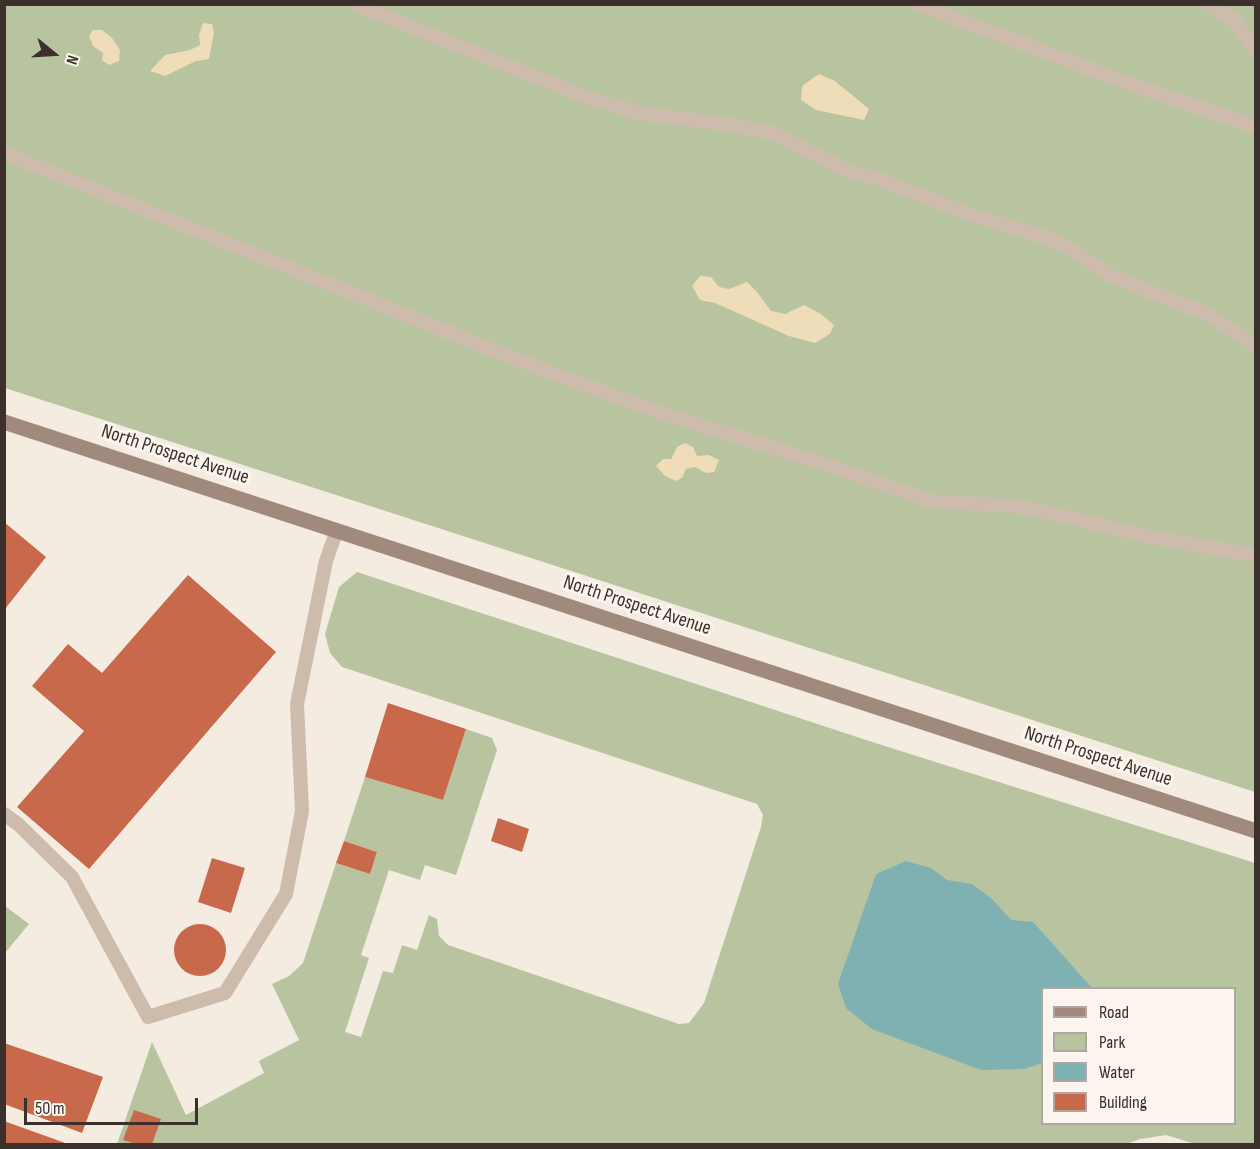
<!DOCTYPE html>
<html>
<head>
<meta charset="utf-8">
<style>
  body { margin:0 }
  #map { position:relative; width:1260px; height:1149px; overflow:hidden; background:#f4ebe1; font-family:"Sofia Sans Condensed",sans-serif }
  canvas { display:block }
  .frame { position:absolute; inset:0; border:6px solid #3b302b; pointer-events:none }
  .legend { position:absolute; left:1041px; top:987px; width:195px; height:138px; box-sizing:border-box; background:#fbf5ee; border:2px solid #aea6a0; margin:0; padding:8px 10px; list-style:none; font-size:18px; color:#3b302b }
  .legend li { display:flex; align-items:center; gap:12px; height:30px }
  .legend b { width:30px; border:2px solid #aea6a0 }
  .north { position:absolute; left:24px; top:24px; width:60px; height:60px; -webkit-text-stroke:4px #fbf5ee; paint-order:stroke; rotate:108deg; font-size:16px; font-weight:700; line-height:24px; text-align:center; color:#3b302b }
  .north::after { content:''; display:block; margin:auto; width:21px; height:27px; background:#3b302b; clip-path:polygon(50% 0,100% 100%,50% 72%,0 100%) }
  .scale { position:absolute; left:24px; top:1098px; width:174px; height:27px; box-sizing:border-box; border:3px solid #3b302b; border-top:0; padding-left:8px; font-size:18px; line-height:21px; white-space:nowrap; color:#3b302b; -webkit-text-stroke:4px #fbf5ee; paint-order:stroke }
</style>
</head>
<body>
<div id="map">
<canvas width="1260" height="1149"></canvas>
<div class="frame"></div>
<ul class="legend">
<li><b style="height:8px;background:#a18a7d"></b>Road</li>
<li><b style="height:16px;background:#b8c4a0"></b>Park</li>
<li><b style="height:16px;background:#7fb0b2"></b>Water</li>
<li><b style="height:16px;background:#c8694b"></b>Building</li>
</ul>
<div class="north">N</div>
<div class="scale">50 m</div>
</div>
<script>
const c = document.querySelector('canvas').getContext('2d');
c.lineJoin = 'round';
function fillPath(path, color) { c.fillStyle = color; c.fill(path, 'evenodd'); }
const shape = rows => new Path2D(rows.map(r => 'M' + r).join(''));
function stroke(path, color, width, dash) { c.strokeStyle = color; c.lineWidth = width; c.lineCap = dash ? 'butt' : 'round'; c.setLineDash(dash || []); c.stroke(path); }
function write(font, color, halo, rows, align = 'center') {
  c.font = font + ' "Sofia Sans Condensed",sans-serif'; c.lineWidth = 6; c.setLineDash([]); c.textBaseline = 'middle'; c.strokeStyle = halo; c.fillStyle = color; for (const [text, x, y, turn = 0] of rows) {
    c.save(); c.translate(x, y); c.rotate((+turn || 0) * Math.PI / 180); c.textAlign = isNaN(turn) ? turn : align; if (halo) c.strokeText(text, 0, 0); c.fillText(text, 0, 0); c.restore();
  }
}
fillPath(shape([
  [5,5,1255,5,1255,792,5,388],
  [357,572,866,740,1255,863,1255,1144,1195,1144,1166,1135,1140,1139,1126,1144,117,1144,152,1042,186,1115,264,1073,259,1061,299,1040,272,984,289,976,303,963,336,863,370,874,377,852,344,841,365,777,443,800,466,729,492,738,497,750,456,875,425,865,420,880,389,870,361,955,369,958,345,1032,361,1037,383,971,393,973,402,945,417,950,429,915,437,919,439,936,448,945,679,1024,689,1023,704,1003,761,827,763,815,757,804,342,667,330,653,325,634,339,587],
  [1042,988,1234,988,1234,1124,1042,1124],
  [5,906,29,924,5,953]
]), '#b8c4a0');
fillPath(shape([
  [203,23,212,24,214,33,209,59,196,61,165,76,150,71,165,55,190,50,200,45,199,35],
  [93,30,102,30,112,38,120,50,119,61,109,65,102,60,103,53,93,46,89,36],
  [819,74,835,81,869,109,864,120,816,110,801,100,802,86],
  [700,276,711,277,719,287,729,289,747,282,757,292,771,311,785,314,804,305,821,314,834,325,830,334,815,343,789,336,715,303,700,300,692,286],
  [685,443,693,447,697,456,709,455,719,460,714,472,706,473,695,467,686,469,682,478,676,481,665,476,656,466,663,459,671,459,677,447]
]), '#efdcb8');
fillPath(shape([
  [906,861,931,868,947,880,972,884,992,899,1011,920,1033,922,1092,988,1042,988,1042,1063,1024,1069,981,1070,872,1029,846,1008,838,984,876,874]
]), '#7fb0b2');
fillPath(shape([
  [4,522,46,557,5,609,4,609],
  [188,575,276,652,89,869,17,807,84,731,32,686,68,644,102,673],
  [388,703,466,729,443,800,365,777],
  [498,818,529,829,522,852,491,841],
  [344,841,377,852,370,874,336,863],
  [212,858,245,868,231,913,198,902],
  '174 950a26 26 0 1 1 52 0a26 26 0 1 1-52 0Z',
  [4,1043,103,1077,82,1133,4,1104],
  [134,1110,161,1119,152,1144,136,1144,123,1140],
  [4,1121,68,1144,4,1144]
]), '#c8694b');
stroke(shape([
  [354,4,583,96,639,113,726,124,773,133,850,172,876,178,966,213,1050,239,1068,247,1111,276,1207,314,1256,345],
  [917,4,1147,90,1256,127],
  [1207,4,1232,18,1256,52],
  [4,153,515,359,655,411,822,463,931,501,1024,507,1147,536,1256,556],
  [4,814,19,825,72,877,148,1017,225,993,286,894,302,811,297,704,326,561,337,530]
]), '#cdbbac', 14);
stroke(shape([
  [4,422,1256,831]
]), '#a18a7d', 15);
write('20px', '#3b302b', '#fbf5ee', [
  ["North Prospect Avenue",175,455,18],
  ["North Prospect Avenue",637,606,18],
  ["North Prospect Avenue",1098,757,18]
]);
</script>
</body>
</html>
